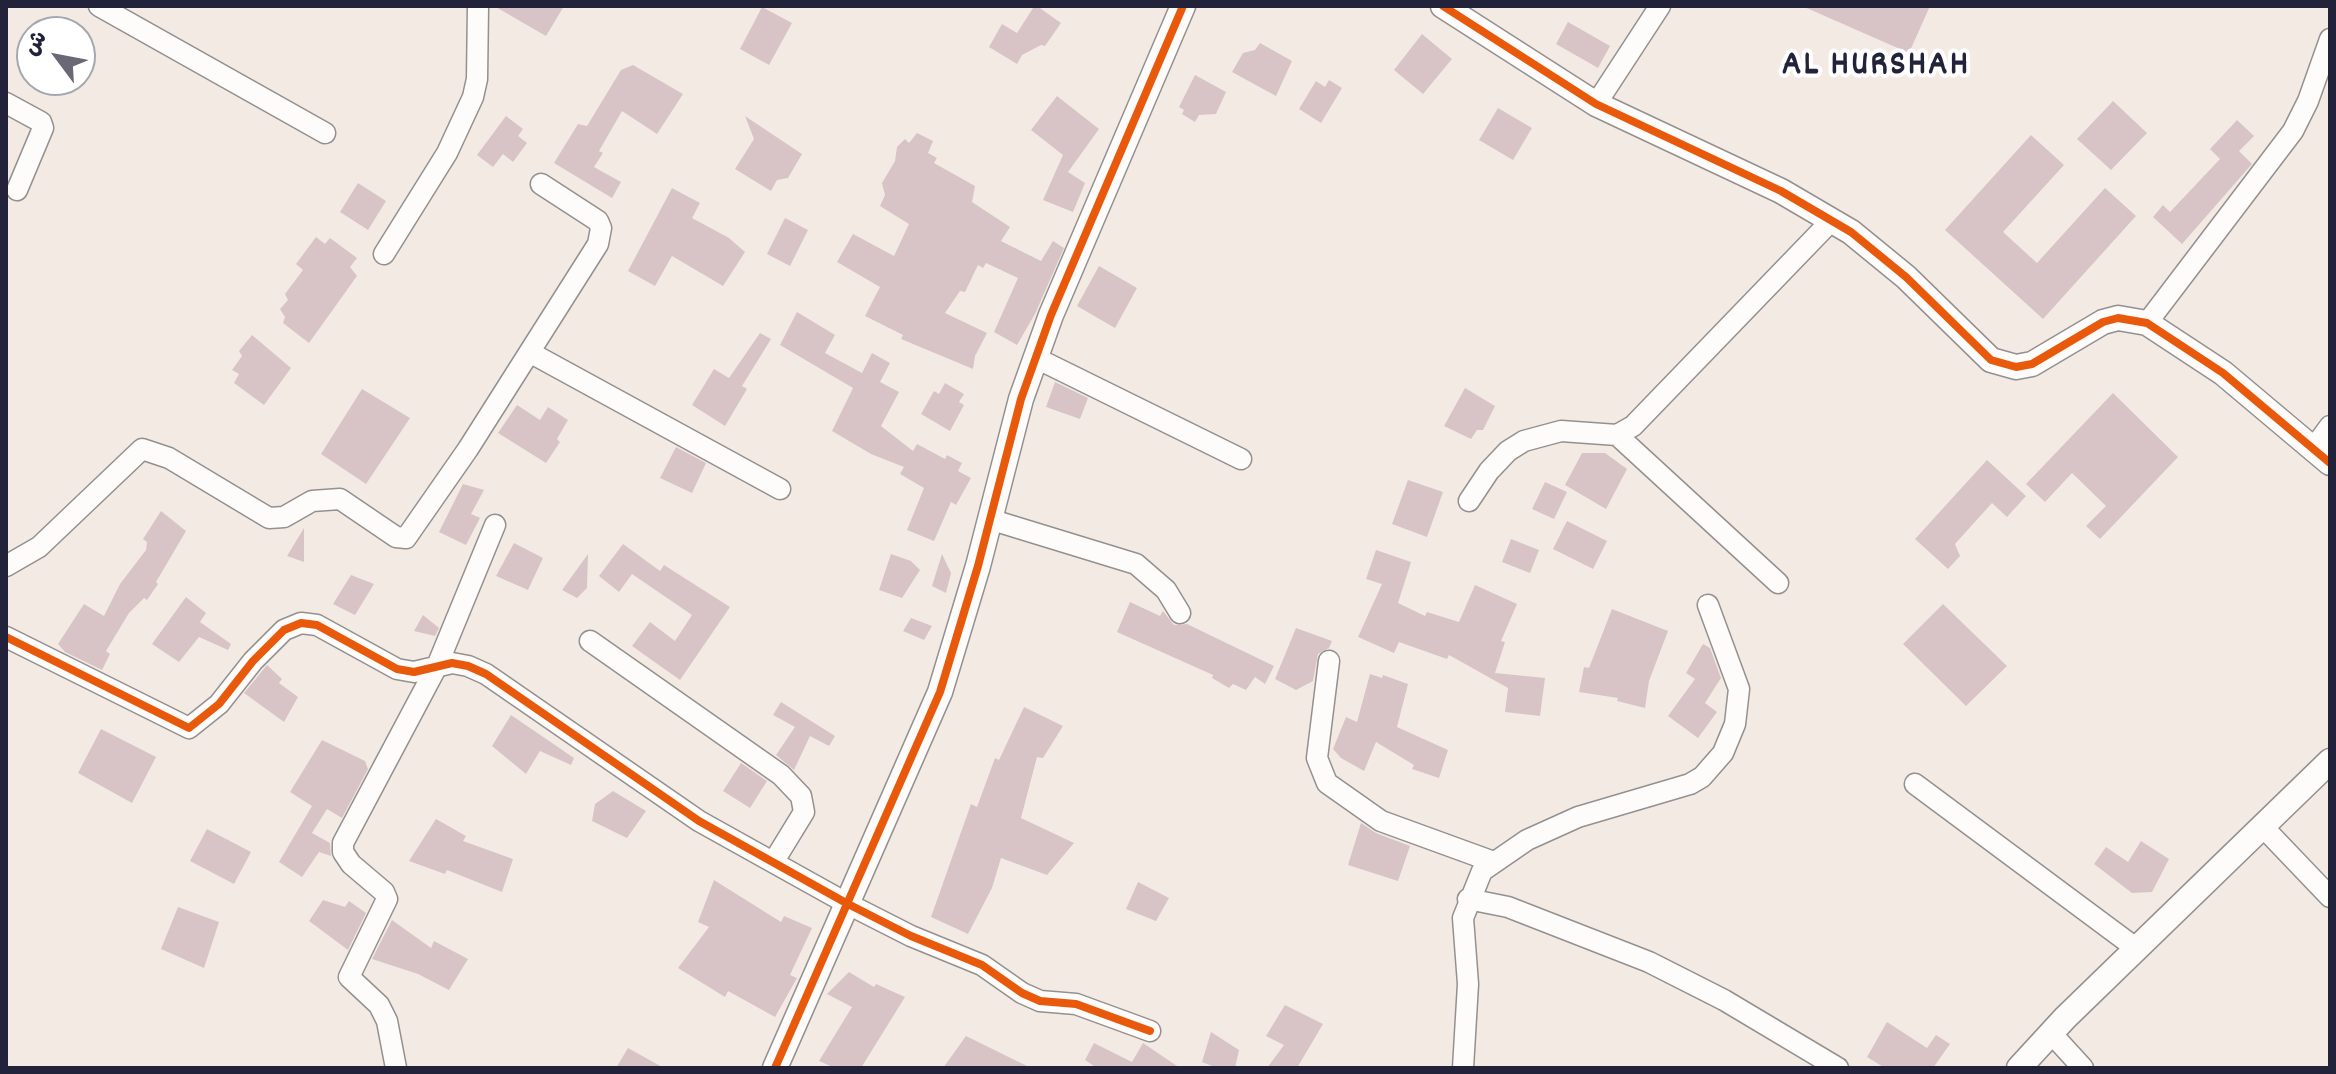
<!DOCTYPE html>
<html>
<head>
<meta charset="utf-8">
<style>
  body { margin:0 }
  #map { position:relative; width:2336px; height:1074px; overflow:hidden; background:#f3ebe3; font-family:Dekko,"Playpen Sans Arabic",sans-serif }
  canvas { display:block }
  .frame { position:absolute; inset:0; border:8px solid #22223b; pointer-events:none }
  .north { position:absolute; left:16px; top:16px; width:80px; height:80px; box-sizing:border-box; background:#fff; border:2px solid #a7a7b1; border-radius:50%; rotate:302deg; font-size:22px; font-weight:700; line-height:32px; text-align:center; color:#22223b }
  .north::after { content:''; display:block; margin:auto; width:28px; height:36px; background:#6b6876; clip-path:polygon(50% 0,100% 100%,50% 72%,0 100%) }
</style>
</head>
<body>
<div id="map">
<canvas width="2336" height="1074"></canvas>
<div class="frame"></div>
<div class="north">ش</div>
</div>
<script>
const c = document.querySelector('canvas').getContext('2d');
c.lineJoin = 'round';
function fillPath(path, color) { c.fillStyle = color; c.fill(path, 'evenodd'); }
const shape = rows => new Path2D(rows.map(r => 'M' + r).join(''));
function stroke(path, color, width, dash) { c.strokeStyle = color; c.lineWidth = width; c.lineCap = dash ? 'butt' : 'round'; c.setLineDash(dash || []); c.stroke(path); }
function write(font, color, halo, rows, align = 'center') {
  c.font = font + ' Dekko,sans-serif'; c.lineWidth = 8; c.setLineDash([]); c.textBaseline = 'middle'; c.strokeStyle = halo; c.fillStyle = color; for (const [text, x, y, turn = 0] of rows) {
    c.save(); c.translate(x, y); c.rotate((+turn || 0) * Math.PI / 180); c.textAlign = isNaN(turn) ? turn : align; if (halo) c.strokeText(text, 0, 0); c.fillText(text, 0, 0); c.restore();
  }
}
fillPath(shape([
  [494,6,564,6,546,36],
  [1037,6,1061,23,1045,46,1041,45,1022,55,1017,64,989,47,1002,24,1017,33,1033,8],
  [1802,6,1930,6,1909,53],
  [762,7,792,23,769,65,740,49],
  [1568,22,1610,46,1598,68,1556,44],
  [1422,34,1452,59,1423,94,1394,70],
  [1260,43,1292,61,1276,96,1232,72,1243,53,1255,50],
  [633,65,683,94,657,134,622,111,599,151,603,153,594,167,621,182,612,198,554,163,578,124,587,126,621,70],
  [1195,75,1226,92,1216,114,1199,115,1195,122,1182,114,1184,110,1179,107],
  [1329,80,1342,88,1321,123,1299,109,1316,81,1325,87],
  [1057,96,1099,129,1068,172,1085,183,1073,212,1043,200,1063,155,1031,130],
  [2113,101,2147,133,2111,170,2077,139],
  [1498,108,1532,128,1513,160,1479,140],
  [506,116,523,129,518,136,527,143,513,162,503,154,493,167,477,155],
  [745,116,802,154,788,178,777,180,771,191,735,169,754,139],
  [2237,120,2254,136,2239,151,2252,164,2182,244,2153,217,2163,205,2170,212,2220,159,2210,149],
  [917,133,933,141,928,153,937,158,934,163,975,186,972,202,1010,227,1001,241,1041,261,1053,241,1064,248,1035,314,1017,345,994,332,1018,278,986,263,983,268,978,265,965,292,960,291,945,313,987,333,975,356,973,369,901,339,903,335,865,316,880,287,837,262,853,234,894,256,909,224,880,206,885,195,882,183,895,161,897,147,905,139,909,143],
  [2031,135,2064,165,2003,232,2037,263,2105,188,2136,216,2043,319,1945,230],
  [358,183,386,201,368,230,340,212],
  [672,188,700,203,692,218,729,238,745,252,723,286,672,256,655,286,628,271],
  [785,218,808,230,790,266,767,254],
  [316,237,325,244,330,238,357,258,350,267,357,276,309,343,283,323,285,317,280,309,288,300,285,294,303,270,296,264],
  [1099,266,1137,288,1115,328,1077,306],
  [797,312,835,335,825,353,862,373,872,353,890,363,880,382,899,392,881,426,913,451,917,444,945,459,947,455,962,463,958,471,971,478,956,505,951,502,934,541,907,530,924,488,900,474,904,467,871,454,832,431,853,388,780,345],
  [760,333,771,339,742,386,747,389,725,426,692,405,714,369,729,378],
  [252,335,291,368,264,405,234,383,239,374,232,370,242,356,239,351],
  [1055,382,1088,398,1080,419,1046,407],
  [945,383,964,394,959,402,964,405,950,431,921,414,934,391,939,394],
  [1465,388,1495,406,1483,430,1477,430,1471,439,1444,426],
  [362,389,410,418,366,484,321,454],
  [2113,393,2178,457,2100,539,2086,526,2106,506,2072,473,2045,502,2026,484],
  [517,405,540,420,548,407,568,420,557,439,560,442,546,463,498,433],
  [676,447,706,463,692,493,660,478],
  [1582,453,1605,453,1627,469,1606,509,1565,485],
  [1987,460,2026,496,2007,517,1992,503,1955,544,1960,556,1948,569,1915,539],
  [1408,480,1443,492,1427,537,1392,524],
  [1545,482,1567,492,1554,519,1532,509],
  [463,484,484,490,471,514,480,518,466,545,439,532],
  [161,511,186,531,156,582,158,584,147,600,144,598,129,613,106,651,110,654,102,670,65,652,58,644,84,604,104,616,120,584,146,550,147,542,143,539],
  [1567,521,1607,541,1593,569,1553,549],
  [304,528,304,562,287,556],
  [1511,539,1539,550,1530,573,1502,562],
  [514,543,543,558,528,590,496,576],
  [623,544,660,571,664,565,730,607,680,680,632,646,650,622,675,641,692,615,632,574,619,592,599,576],
  [1376,550,1411,562,1398,603,1425,616,1427,612,1459,622,1475,585,1517,604,1501,641,1505,642,1495,673,1545,678,1540,716,1505,712,1508,688,1449,655,1447,659,1399,642,1394,653,1358,637,1382,584,1366,579],
  [588,554,587,588,577,598,562,590],
  [891,554,911,561,920,570,902,598,879,590],
  [942,554,951,573,946,593,932,586],
  [351,575,374,584,355,615,333,604],
  [186,597,206,613,200,622,231,644,228,650,199,637,179,662,152,644],
  [1130,602,1160,616,1163,611,1174,625,1187,624,1274,666,1265,684,1255,677,1246,690,1233,684,1229,688,1212,678,1213,675,1117,632],
  [1943,604,2007,666,1966,706,1903,644],
  [1612,609,1668,631,1649,681,1645,708,1617,701,1618,698,1579,692,1584,667,1589,668],
  [423,615,439,628,435,636,414,631],
  [911,618,932,626,924,640,903,631],
  [1296,628,1332,641,1329,648,1318,654,1313,681,1296,690,1275,679],
  [1703,644,1710,648,1721,678,1705,703,1717,712,1698,738,1668,716,1695,679,1686,673],
  [267,665,282,679,279,683,298,697,284,722,244,693],
  [1370,674,1382,678,1383,675,1408,684,1397,727,1448,750,1439,778,1412,769,1414,765,1376,742,1364,771,1341,758,1333,749,1346,717,1357,722],
  [781,702,835,736,829,746,810,736,794,770,776,755,795,727,773,715],
  [1024,707,1063,726,1043,758,1037,757,1021,818,1074,843,1047,875,1001,858,992,888,968,934,931,917,971,804,977,807,995,758,999,760],
  [511,715,574,758,571,765,540,751,526,774,492,746],
  [101,729,156,757,132,803,78,773],
  [322,740,365,761,368,769,342,818,327,809,312,833,330,843,331,856,319,852,302,877,279,862,312,806,290,792],
  [741,763,767,781,750,808,723,791],
  [613,791,646,811,627,838,592,821,595,804],
  [436,819,466,836,463,841,513,859,502,892,447,870,445,874,409,861],
  [1361,823,1376,833,1410,846,1398,881,1348,865],
  [207,829,251,852,234,884,190,861],
  [2141,841,2169,859,2152,892,2132,893,2094,864,2106,847,2128,862],
  [714,880,781,922,784,916,812,928,790,975,797,978,775,1017,728,991,725,997,678,968,709,927,698,922],
  [1138,882,1169,898,1156,921,1126,909],
  [323,900,345,907,349,901,366,913,348,950,309,921],
  [178,907,219,922,204,968,161,949],
  [392,920,431,948,434,941,468,959,449,990,418,974,372,959],
  [849,972,874,987,876,984,905,997,861,1068,835,1068,819,1061,852,1007,827,994],
  [1285,1005,1323,1024,1297,1068,1267,1068,1284,1045,1266,1036],
  [1887,1022,1927,1048,1936,1035,1950,1044,1933,1068,1885,1068,1867,1057],
  [1211,1032,1239,1050,1235,1068,1217,1068,1202,1062],
  [966,1036,1031,1068,943,1068],
  [1094,1043,1132,1062,1143,1043,1180,1068,1097,1068,1085,1060],
  [628,1048,664,1068,616,1068]
]), '#d8c4c6');
const minor = shape([
  [99,6,325,133],
  [6,103,41,122,43,128,17,190],
  [1596,104,1660,6],
  [384,254,447,153,473,97,477,79,478,6],
  [2147,323,2293,131,2308,101,2330,39],
  [531,353,780,489],
  [1036,358,1241,459],
  [1617,435,1778,583],
  [2313,449,2330,426],
  [1469,501,1489,471,1508,451,1524,441,1561,431,1617,435,1633,426,1832,220],
  [989,519,1136,564,1166,590,1180,613],
  [6,566,39,547,142,449,169,458,269,518,284,517,312,501,340,499,396,537,406,538,468,449,598,244,601,228,598,221,541,184],
  [6,637,189,728,219,704,253,661,284,630,301,623,317,625,397,669,414,672,452,663,468,666,486,674,699,821,848,904,911,936,982,965,1022,993,1040,1001,1076,1004,1150,1031],
  [590,641,781,775,801,796,804,812,774,861],
  [1329,661,1317,758,1327,783,1381,821,1491,861],
  [1915,784,2137,949],
  [2264,828,2330,897],
  [1468,899,1508,907,1649,962,1724,1000,1838,1068],
  [2051,1033,2083,1068],
  [396,1068,387,1021,379,1005,349,977,387,899,384,892,351,864,343,852,343,843,437,666,495,525],
  [1463,1068,1468,984,1463,918,1482,871,1527,840,1578,817,1690,784,1702,777,1723,753,1735,724,1739,689,1708,605]
]);
const tertiary = shape([
  [1443,6,1596,104,1781,191,1851,232,1906,277,1991,360,2016,367,2032,364,2103,322,2118,318,2147,323,2223,373,2330,463],
  [775,1068,940,692,978,566,1021,399,1051,315,1183,6],
  [2019,1068,2065,1018,2330,761]
]);
stroke(minor, '#949090', 23);
stroke(tertiary, '#949090', 27);
stroke(minor, '#fdfcfb', 20);
stroke(tertiary, '#fdfcfb', 24);
stroke(shape([
  [1443,6,1596,104,1781,191,1851,232,1906,277,1991,360,2016,367,2032,364,2103,322,2118,318,2147,323,2223,373,2330,463],
  [6,637,189,728,219,704,253,661,284,630,301,623,317,625,397,669,414,672,452,663,468,666,486,674,699,821,848,904,911,936,982,965,1022,993,1040,1001,1076,1004,1150,1031],
  [775,1068,940,692,978,566,1021,399,1051,315,1183,6]
]), '#e8590c', 8);
c.letterSpacing = '2px';
write('bold 36px', '#22223b', '#fff', [
  ["AL HURSHAH",1876,68]
]);
c.letterSpacing = '0px';
</script>
</body>
</html>
